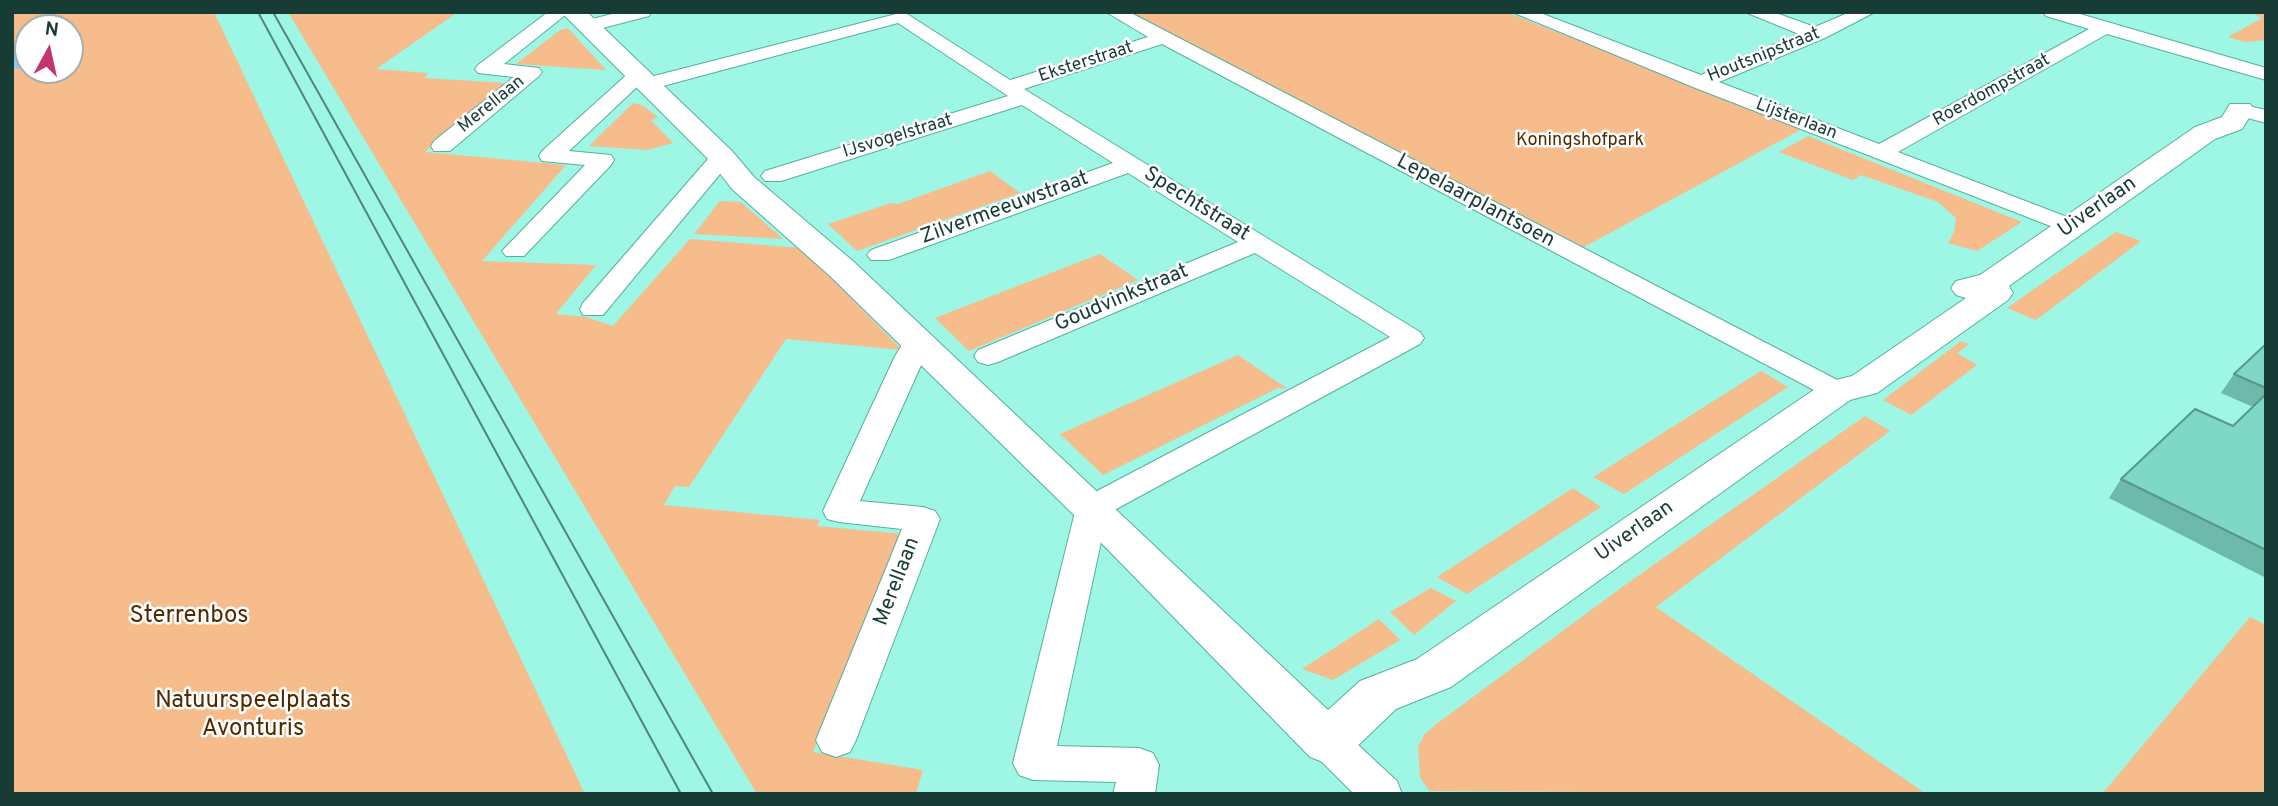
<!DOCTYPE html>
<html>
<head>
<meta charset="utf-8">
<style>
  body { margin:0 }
  #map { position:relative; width:2278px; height:806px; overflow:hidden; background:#9ef6e5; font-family:Overpass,sans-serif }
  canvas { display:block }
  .frame { position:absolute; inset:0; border:14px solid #173c36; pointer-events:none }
  .north { position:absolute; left:14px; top:14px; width:70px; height:70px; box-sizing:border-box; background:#fff; border:2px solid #a2b1af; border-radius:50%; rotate:8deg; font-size:19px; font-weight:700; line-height:28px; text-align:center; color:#173c36 }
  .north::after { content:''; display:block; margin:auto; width:24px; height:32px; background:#c1366e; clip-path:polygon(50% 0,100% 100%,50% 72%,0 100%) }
</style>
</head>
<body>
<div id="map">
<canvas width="2278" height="806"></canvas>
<div class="frame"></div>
<div class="north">N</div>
</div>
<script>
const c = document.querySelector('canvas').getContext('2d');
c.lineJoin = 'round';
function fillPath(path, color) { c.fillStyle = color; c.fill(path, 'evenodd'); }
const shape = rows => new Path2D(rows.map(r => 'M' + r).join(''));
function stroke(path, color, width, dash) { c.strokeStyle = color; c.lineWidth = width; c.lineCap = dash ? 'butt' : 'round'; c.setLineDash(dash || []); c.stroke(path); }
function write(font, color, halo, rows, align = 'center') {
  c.font = font + ' Overpass,sans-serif'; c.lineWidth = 5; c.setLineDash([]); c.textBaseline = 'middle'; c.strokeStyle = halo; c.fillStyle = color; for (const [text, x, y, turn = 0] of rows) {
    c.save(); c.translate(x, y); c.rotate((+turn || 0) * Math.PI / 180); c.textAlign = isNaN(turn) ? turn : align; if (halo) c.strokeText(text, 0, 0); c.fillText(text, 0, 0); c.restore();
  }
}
fillPath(shape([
  [12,12,214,12,585,794,12,794],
  [28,28,70,28,70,70,28,70],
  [288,12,458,12,376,69,428,73,424,78,506,83,425,152,566,165,482,261,596,265,556,314,586,317,613,326,690,239,802,248,902,350,786,339,689,487,675,486,664,505,820,520,817,526,904,534,813,752,923,770,916,794,757,794],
  [1130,12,1506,12,1802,129,1584,247],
  [2260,12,2266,12,2266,40,2245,42,2228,37,2262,18,2255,15],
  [568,28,606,70,516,64,560,30],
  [633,103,642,105,658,117,651,120,673,143,647,150,589,146],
  [1808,136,2022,222,1977,251,1948,243,1954,232,1956,218,1938,202,1861,175,1853,180,1779,152],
  [990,171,1020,193,857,251,828,224,891,203,898,204],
  [720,201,741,202,783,239,694,234],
  [2116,232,2141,241,2036,320,2007,308],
  [1100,254,1138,280,969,351,935,318],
  [1961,341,1969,344,1957,353,1977,365,1911,415,1883,400],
  [1238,355,1288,389,1278,388,1103,475,1060,434],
  [1761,371,1788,387,1624,494,1593,477],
  [1865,416,1890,431,1656,607,1926,794,1429,791,1420,777,1418,747,1424,735,1435,725,1625,585],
  [1573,488,1601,507,1467,594,1437,577],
  [1431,588,1456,601,1414,635,1390,612],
  [2250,617,2266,625,2266,794,2102,794],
  [1379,619,1400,640,1333,680,1302,669]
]), '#f6bc8c');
fillPath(shape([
  [28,40,28,67,12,69,12,43]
]), '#84cafc');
const street = shape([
  [548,12,569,12,504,64,539,68,542,72,539,76,450,151,434,151,431,146,434,141,514,77,478,73,475,69,478,65,548,12],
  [620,12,652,12,649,16,587,32,578,26,580,22,620,12],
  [1106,12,1129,12,1847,385,1852,391,1847,397,1837,400,1827,397,1162,44,1024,89,1420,332,1424,338,1420,344,1107,514,1057,746,1139,748,1153,753,1159,765,1155,794,1113,794,1116,782,1033,780,1019,775,1013,763,1076,508,1080,500,1390,337,1255,253,998,362,988,365,978,362,974,356,978,350,1238,242,1128,173,889,260,871,260,867,255,871,250,1113,163,1022,105,781,181,765,181,761,176,765,171,1008,96,898,23,648,90,639,85,569,151,611,155,614,160,611,165,524,256,506,256,502,251,585,165,542,161,539,156,542,151,631,71,645,71,648,75,646,78,904,12,1010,80,1148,37,1106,12],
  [1512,12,1538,12,1701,75,1799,34,1745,12,1773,12,1815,27,1850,12,1875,12,1825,38,1719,82,1879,144,2089,29,2046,16,2043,12,2073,12,2266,68,2266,80,2107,34,1898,152,2080,222,2083,227,2080,232,2071,234,1693,87,1512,12],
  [2240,104,2266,110,2266,123,2233,114,2229,110,2233,106,2240,104],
  [722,150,733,157,730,162,603,315,583,315,580,309,583,303,714,152,722,150],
  [917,335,927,337,931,343,860,501,923,507,935,511,940,519,856,740,850,752,836,757,822,752,816,740,902,529,839,522,827,519,823,511,895,356,907,337,917,335],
  [1328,725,1342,730,1397,781,1402,794,1354,794,1314,754,1308,742,1314,730,1328,725]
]);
const secondary = shape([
  [561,12,587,12,732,151,754,177,854,262,1328,710,1360,681,1417,659,1824,383,1852,376,1966,298,1956,295,1951,288,1956,281,1980,275,2195,127,2222,117,2230,104,2250,104,2254,110,2242,129,2215,139,2009,286,2013,293,2008,300,1877,393,1850,400,1451,687,1396,709,1346,757,1328,764,1310,757,1077,518,830,276,732,189,712,163,561,12]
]);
stroke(street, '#57af9f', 2);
stroke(secondary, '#57af9f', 2);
fillPath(street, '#fff');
fillPath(secondary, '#fff');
stroke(shape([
  [258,12,681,794],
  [273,12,713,794]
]), '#4d877d', 2);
fillPath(shape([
  [2266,344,2266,578,2109,498,2121,479,2233,426,2253,407,2221,393,2234,374]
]), '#6db9aa');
const building = shape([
  [2266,344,2266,388,2234,374,2266,344],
  [2266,394,2266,550,2121,479,2195,409,2233,426,2266,394]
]);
fillPath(building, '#7fd7c6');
stroke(building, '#59968b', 2);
write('18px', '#173c36', '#fff', [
  ["Houtsnipstraat",1764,56,-22],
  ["Eksterstraat",1086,63,-18],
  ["Roerdompstraat",1992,91,-29],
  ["Merellaan",492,105,-39],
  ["Lijsterlaan",1796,120,21],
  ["IJsvogelstraat",898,137,-17]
]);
write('18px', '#522a00', '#fff', [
  ["Koningshofpark",1580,141]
]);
write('21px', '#173c36', '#fff', [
  ["Lepelaarplantsoen",1475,202,28],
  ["Spechtstraat",1196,205,32],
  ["Uiverlaan",2098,208,-35],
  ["Zilvermeeuwstraat",1005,209,-20],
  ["Goudvinkstraat",1122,299,-23],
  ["Uiverlaan",1635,532,-35],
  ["Merellaan",898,582,-69]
]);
write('24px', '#522a00', '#fff', [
  ["Sterrenbos",189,617],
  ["Natuurspeelplaats",253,702],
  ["Avonturis",253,730]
]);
</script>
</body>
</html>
